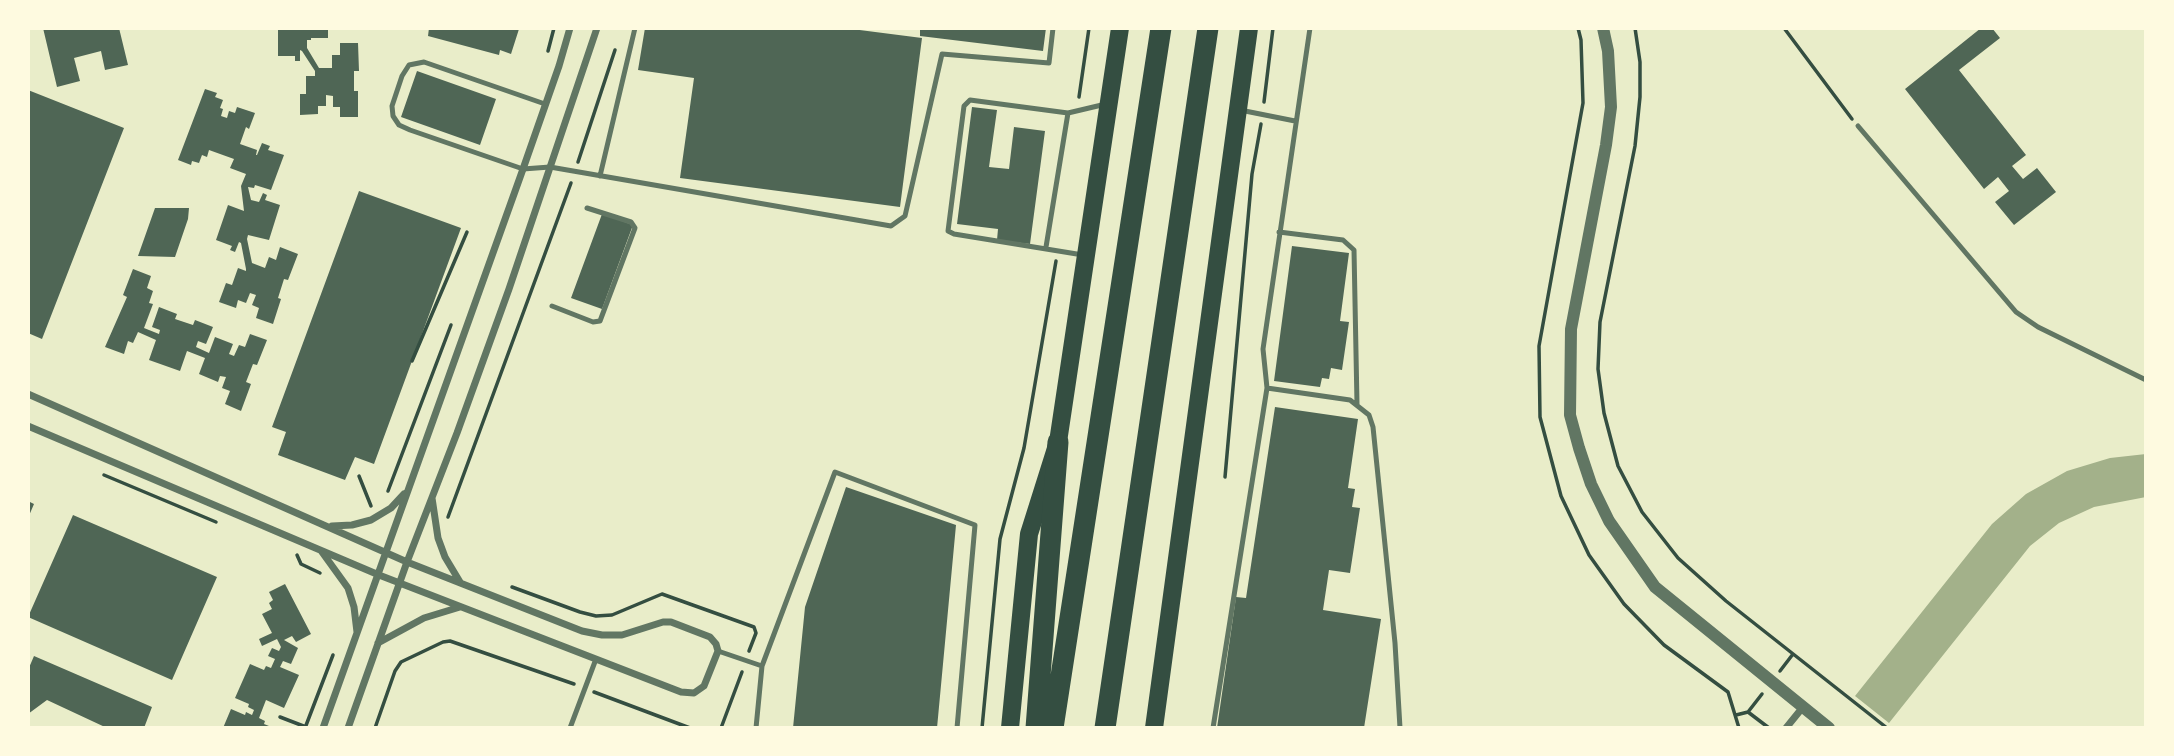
<!DOCTYPE html>
<html>
<head>
<meta charset="utf-8">
<style>
  body { margin:0 }
  #map { position:relative; width:2174px; height:756px; overflow:hidden; background:#e9edc9; font-family:"Varela Round",sans-serif }
  canvas { display:block }
  .frame { position:absolute; inset:0; border:30px solid #fefae0; pointer-events:none }
</style>
</head>
<body>
<div id="map">
<canvas width="2174" height="756"></canvas>
<div class="frame"></div>
</div>
<script>
const c = document.querySelector('canvas').getContext('2d');
c.lineJoin = 'round';
function fillPath(path, color) { c.fillStyle = color; c.fill(path, 'evenodd'); }
const shape = rows => new Path2D(rows.map(r => 'M' + r).join(''));
function stroke(path, color, width, dash) { c.strokeStyle = color; c.lineWidth = width; c.lineCap = dash ? 'butt' : 'round'; c.setLineDash(dash || []); c.stroke(path); }
fillPath(shape([
  [2146,454,2146,497,2094,507,2059,523,2030,546,1889,723,1855,696,1992,524,2026,494,2067,471,2110,458]
]), '#a3b18a');
fillPath(shape([
  [43,28,119,28,128,65,105,70,101,51,74,58,80,81,57,87],
  [278,28,328,28,328,38,311,38,311,40,307,40,307,48,319,68,332,68,332,55,340,55,340,43,358,43,359,71,354,71,354,91,358,91,358,117,340,117,340,107,333,107,333,96,326,95,326,106,318,106,318,114,300,115,300,94,306,94,306,76,315,76,315,71,302,51,300,50,300,61,295,61,295,56,278,56],
  [429,28,516,28,519,29,511,54,500,50,499,55,428,36],
  [645,28,844,28,922,38,900,207,680,178,694,78,638,70],
  [920,28,1046,28,1043,51,920,36],
  [1981,28,1992,28,2000,38,1959,70,2026,155,2012,166,2023,179,2037,168,2056,192,2014,225,1995,202,2009,191,1998,177,1984,189,1905,89],
  [417,71,496,99,480,145,401,117],
  [205,89,217,93,215,97,223,100,220,108,223,109,221,116,227,118,229,111,235,113,237,107,255,113,249,129,246,127,240,144,257,150,256,155,257,155,262,143,270,146,268,150,284,155,271,190,255,185,254,188,248,187,251,200,259,202,263,193,267,195,265,200,280,205,269,240,248,235,247,239,252,263,265,268,269,257,276,260,280,247,298,254,288,280,284,279,278,298,281,299,273,324,256,318,259,308,252,305,256,295,250,293,246,303,238,300,236,308,219,302,226,283,232,285,238,268,246,271,246,269,241,243,239,242,235,252,230,250,232,246,216,240,228,205,244,211,241,186,246,174,230,168,234,159,209,150,207,157,202,155,199,163,192,161,191,165,178,160],
  [28,90,124,128,42,339,28,333],
  [972,107,997,110,989,167,1009,169,1014,127,1045,131,1030,244,997,240,998,229,957,224],
  [359,191,461,228,374,464,355,457,345,480,278,455,286,432,272,427],
  [155,208,189,208,188,219,175,257,138,256],
  [602,214,633,225,602,309,571,298],
  [1292,246,1349,253,1340,321,1349,322,1342,370,1331,368,1329,379,1322,378,1320,387,1274,381],
  [133,269,151,276,147,288,153,291,149,303,153,304,144,328,159,334,160,330,152,327,159,307,177,314,175,319,193,325,195,320,213,327,206,344,198,341,196,347,209,353,215,337,233,344,229,354,234,356,239,345,245,347,250,334,267,340,257,365,253,364,246,382,251,384,241,411,225,404,230,391,222,388,226,377,220,376,218,382,199,374,205,358,187,351,180,371,149,360,156,340,138,332,133,343,128,341,124,354,105,347,127,297,123,295],
  [1275,407,1358,419,1348,488,1355,489,1352,507,1360,508,1350,573,1329,570,1323,610,1381,619,1364,728,1217,728,1236,597,1246,598],
  [846,487,956,525,937,728,793,728,805,607],
  [28,501,34,504,28,518],
  [73,515,217,577,172,680,28,617],
  [285,584,311,634,296,642,292,636,284,640,298,648,291,664,283,661,280,667,299,675,284,708,266,700,259,718,265,721,264,724,274,728,223,728,231,709,245,715,246,712,252,715,254,710,248,707,249,704,235,698,250,664,264,670,266,666,271,668,275,659,268,656,272,648,279,651,281,647,277,639,262,646,259,639,272,633,262,614,272,609,269,603,273,600,269,592],
  [34,656,152,707,144,728,107,728,47,700,28,714,28,670]
]), '#4f6655');
stroke(shape([
  [1578,28,1581,40,1583,103,1539,346,1540,417,1561,496,1589,555,1624,604,1664,645,1728,692,1739,728],
  [1635,28,1640,62,1640,97,1635,146,1600,322,1598,369,1604,413,1618,466,1642,512,1678,558,1726,601,1887,728],
  [1784,28,1852,119],
  [548,51,554,28],
  [1079,97,1089,28],
  [1264,102,1273,28],
  [578,162,615,50],
  [412,361,467,232],
  [104,475,216,522],
  [359,476,371,506],
  [1225,477,1252,174,1261,124],
  [388,491,451,325],
  [448,517,571,183],
  [297,555,301,564,320,573],
  [512,587,580,612,596,616,612,615,662,594,754,627,756,633,749,651],
  [1780,671,1793,654],
  [594,692,690,728],
  [1748,712,1762,694],
  [1736,715,1748,712,1769,728],
  [280,717,306,727],
  [305,728,333,655],
  [375,728,395,671,401,662,443,642,450,641,574,684],
  [721,728,742,672],
  [982,728,1000,539,1024,448,1056,261]
]), '#344e41', 3.5);
stroke(shape([
  [545,104,424,62,409,65,402,76,392,106,393,116,399,125,410,130,523,169,550,167,891,226,905,216,942,54,1049,63,1053,28],
  [1240,110,1295,121],
  [1858,126,2016,312,2038,327,2146,380],
  [600,176,635,28],
  [1279,232,1343,240,1354,250,1357,404],
  [1046,247,1068,113],
  [1083,255,954,234,948,231,964,106,970,100,1068,113,1106,104],
  [552,306,593,322,600,321,635,228,631,222,587,208],
  [1267,388,1350,400,1369,415,1373,427,1395,643,1400,728],
  [718,651,762,666],
  [570,728,596,659],
  [756,728,762,666,835,472,975,525,957,728],
  [1213,728,1267,388,1263,349,1310,28]
]), '#617663', 5);
stroke(shape([
  [28,394,407,562,582,631,602,635,622,635,663,622,671,622,710,637,716,644,718,651,704,686,694,693,681,692,379,575,28,426],
  [432,498,438,538,445,557,460,582],
  [332,526,352,525,371,520,391,508,404,494],
  [322,552,348,588,354,607,357,632],
  [378,643,424,618,460,607],
  [323,728,523,169,559,66,570,28],
  [348,728,407,562,457,433,509,289,597,28],
  [1786,728,1803,707]
]), '#617663', 7);
stroke(shape([
  [1603,28,1608,51,1611,107,1606,145,1571,329,1570,415,1579,448,1591,484,1609,521,1655,587,1829,728]
]), '#617663', 12);
stroke(shape([
  [1010,728,1029,534,1058,442,1120,28],
  [1154,728,1249,28]
]), '#344e41', 18);
stroke(shape([
  [1036,728,1058,442],
  [1053,728,1161,28],
  [1105,728,1208,28]
]), '#344e41', 21);
</script>
</body>
</html>
